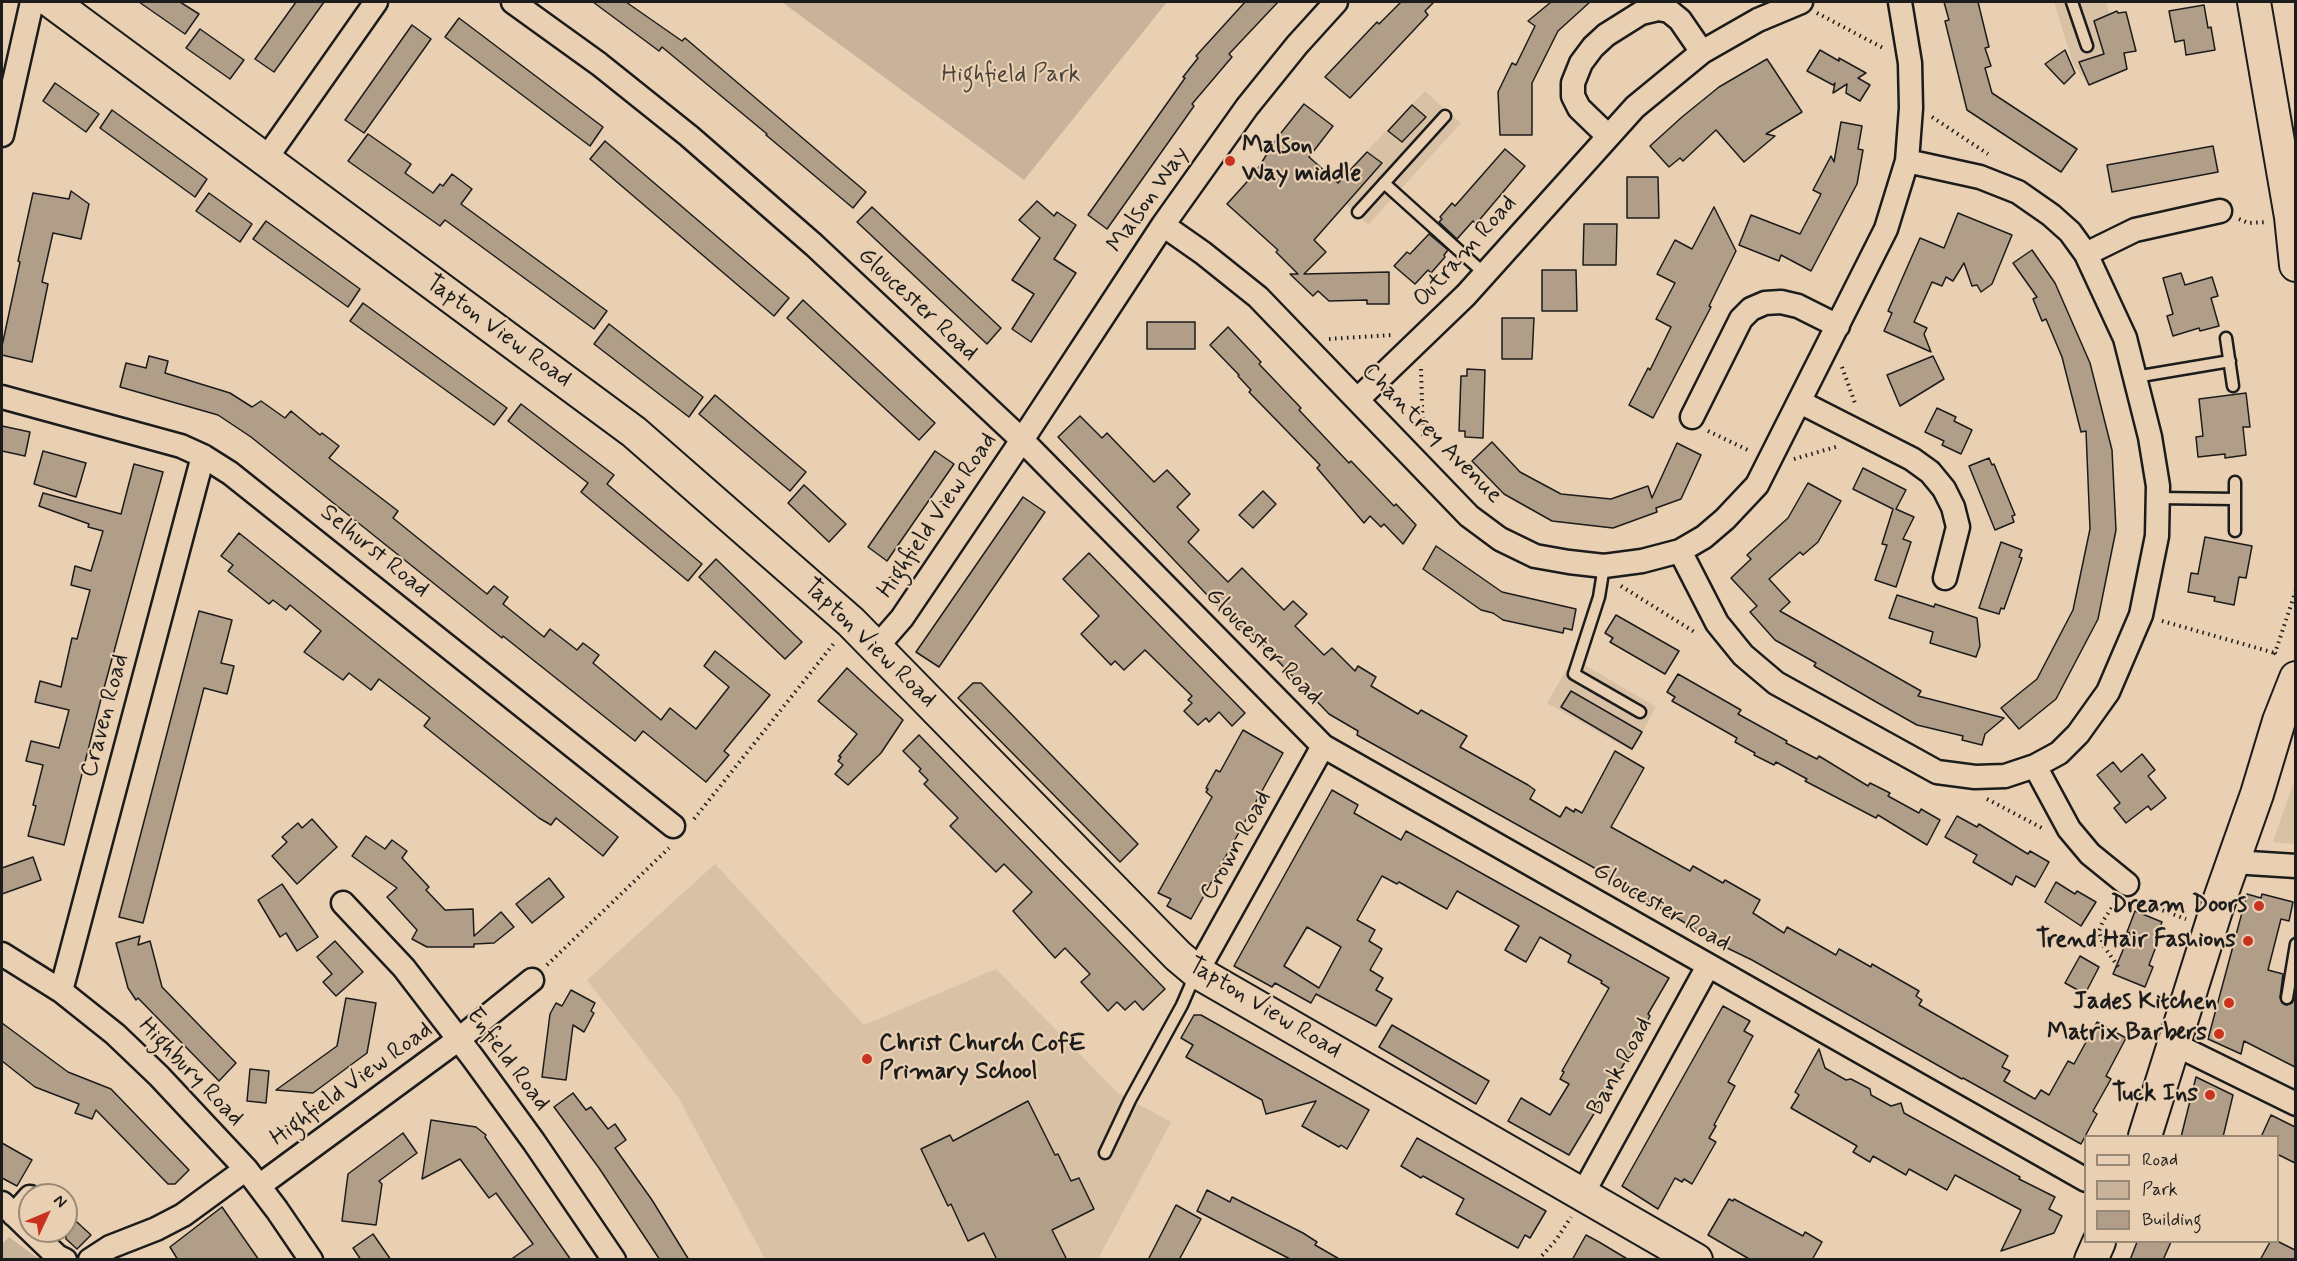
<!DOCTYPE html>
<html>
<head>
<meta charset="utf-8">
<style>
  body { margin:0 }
  #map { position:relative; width:2297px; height:1261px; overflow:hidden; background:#ead0b2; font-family:Mynerve,sans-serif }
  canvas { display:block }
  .frame { position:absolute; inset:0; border:3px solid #1c1c1c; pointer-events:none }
  .legend { position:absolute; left:2084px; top:1135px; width:195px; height:108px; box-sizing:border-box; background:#ead0b2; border:2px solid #988876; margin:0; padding:8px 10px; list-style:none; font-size:18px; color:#1c1c1c }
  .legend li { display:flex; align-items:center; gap:12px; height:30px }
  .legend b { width:30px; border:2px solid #988876 }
  .north { position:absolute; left:18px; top:1183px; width:60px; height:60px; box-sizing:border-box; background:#ead0b2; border:2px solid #988876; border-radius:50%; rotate:46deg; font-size:16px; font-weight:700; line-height:24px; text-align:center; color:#1c1c1c }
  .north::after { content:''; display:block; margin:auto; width:21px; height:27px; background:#c8321e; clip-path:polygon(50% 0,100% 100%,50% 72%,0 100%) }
</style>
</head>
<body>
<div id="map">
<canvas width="2297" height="1261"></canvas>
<div class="frame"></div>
<ul class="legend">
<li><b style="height:8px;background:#ead0b2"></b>Road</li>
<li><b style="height:16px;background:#c8b29a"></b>Park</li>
<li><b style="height:16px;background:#b19e89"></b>Building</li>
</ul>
<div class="north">N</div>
</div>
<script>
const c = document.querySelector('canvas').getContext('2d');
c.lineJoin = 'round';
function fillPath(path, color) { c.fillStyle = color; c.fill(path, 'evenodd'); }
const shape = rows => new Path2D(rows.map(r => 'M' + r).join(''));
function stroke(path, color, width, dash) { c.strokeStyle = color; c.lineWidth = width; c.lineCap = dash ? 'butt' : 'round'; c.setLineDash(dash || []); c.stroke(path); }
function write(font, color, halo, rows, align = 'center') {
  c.font = font + ' Mynerve,sans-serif'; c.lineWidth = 4.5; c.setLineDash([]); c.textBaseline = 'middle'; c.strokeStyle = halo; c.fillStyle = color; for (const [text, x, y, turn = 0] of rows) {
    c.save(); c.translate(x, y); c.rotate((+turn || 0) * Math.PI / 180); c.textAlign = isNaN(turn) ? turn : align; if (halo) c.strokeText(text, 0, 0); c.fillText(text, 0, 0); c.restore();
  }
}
fillPath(shape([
  [2054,2,2106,2,2120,48,2089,85,2073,64],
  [1425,91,1461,123,1368,225,1330,189],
  [1573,658,1656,707,1632,751,1547,703],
  [2295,778,2295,844,2273,842],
  [715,864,864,1025,996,969,1118,1093,1171,1122,1098,1259,765,1259,678,1097,587,980]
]), '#d9c1a6');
fillPath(shape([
  [782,2,1167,2,1024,180],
  [9,1237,39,1259,2,1259,2,1244]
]), '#c8b29a');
const building = shape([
  [139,2,180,2,199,14,185,34,139,2],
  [296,2,324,2,274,72,255,59,296,2],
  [593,2,626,2,682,41,685,38,866,192,853,208,766,135,767,134,662,47,659,51,593,2],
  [1245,2,1278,2,1229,54,1232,57,1192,104,1194,106,1107,229,1088,215,1185,78,1183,77,1198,58,1196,56,1245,2],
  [1401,2,1434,2,1425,11,1428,15,1350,98,1325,77,1377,22,1379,24,1401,2],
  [1551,2,1590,2,1558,31,1532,83,1532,135,1500,135,1498,92,1512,63,1516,65,1535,26,1528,21,1551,2],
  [1944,2,1978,2,1989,47,1985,48,1991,66,1985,68,1992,93,2077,149,2061,172,1967,110,1945,21,1949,20,1944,2],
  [2204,5,2208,28,2211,27,2215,50,2186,55,2184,40,2175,42,2169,11,2204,5],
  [2117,11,2118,13,2126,12,2136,51,2124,53,2127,69,2089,85,2079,62,2104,54,2094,21,2117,11],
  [459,18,603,127,590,146,445,37,459,18],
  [412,25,431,39,364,133,345,120,412,25],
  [200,29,244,60,230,79,186,48,200,29],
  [1820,50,1839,61,1839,58,1866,73,1858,78,1870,85,1860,101,1846,93,1847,84,1833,93,1835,83,1833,85,1807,71,1820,50],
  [2065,50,2075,73,2064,84,2045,64,2065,50],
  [1767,59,1802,112,1766,134,1775,136,1744,162,1716,130,1683,161,1680,158,1669,167,1650,146,1682,117,1719,87,1767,59],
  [55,83,99,114,86,132,43,101,55,83],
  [1304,104,1333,126,1309,157,1338,183,1367,152,1382,163,1314,240,1326,252,1304,274,1389,272,1389,304,1367,304,1367,300,1329,301,1318,291,1313,296,1290,274,1298,274,1276,252,1278,250,1227,204,1255,173,1277,138,1304,104],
  [1412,105,1426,117,1402,142,1388,131,1412,105],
  [112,110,207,179,195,197,100,128,112,110],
  [1841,122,1862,126,1858,149,1863,150,1857,184,1811,271,1781,255,1779,261,1739,245,1751,215,1800,234,1821,194,1813,190,1831,156,1834,162,1841,122],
  [368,134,411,164,405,173,433,193,440,184,443,186,452,174,472,189,461,204,607,311,594,329,445,220,440,226,348,161,368,134],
  [605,141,789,298,774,316,590,159,605,141],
  [2213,146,2218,172,2112,192,2107,165,2213,146],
  [1505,149,1525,166,1476,224,1473,221,1457,239,1439,222,1442,219,1440,217,1452,203,1455,206,1505,149],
  [1627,177,1658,177,1659,218,1627,218,1627,177],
  [71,191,89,204,81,239,53,233,42,282,48,284,32,362,2,355,2,346,20,262,18,261,33,193,69,199,71,191],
  [209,193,252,224,240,242,196,211,209,193],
  [1037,201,1054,216,1057,212,1076,225,1054,259,1076,273,1031,342,1012,329,1034,294,1012,280,1040,238,1019,220,1037,201],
  [872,207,1001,328,987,344,857,222,872,207],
  [1714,207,1736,251,1709,306,1711,307,1653,418,1629,405,1648,368,1650,370,1671,327,1656,319,1675,283,1657,274,1675,240,1692,249,1714,207],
  [1958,213,2012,235,1992,284,1981,292,1977,285,1972,286,1964,263,1953,281,1946,277,1942,286,1932,282,1914,322,1927,328,1924,334,1931,352,1884,331,1892,313,1888,311,1920,238,1944,248,1958,213],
  [266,221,360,289,348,307,253,239,266,221],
  [1584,224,1617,224,1616,265,1583,265,1584,224],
  [1429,234,1448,250,1444,255,1445,257,1431,273,1428,270,1415,284,1394,266,1407,252,1410,254,1429,234],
  [2032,250,2055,283,2090,363,2112,450,2116,530,2098,619,2056,699,2019,729,2001,708,2037,679,2073,610,2090,529,2086,431,2081,432,2062,357,2046,319,2042,321,2033,299,2037,297,2013,263,2032,250],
  [1542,270,1576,270,1577,311,1542,311,1542,270],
  [2181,273,2185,285,2212,277,2218,296,2211,298,2219,326,2200,331,2199,328,2173,336,2167,316,2173,314,2163,278,2181,273],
  [803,300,935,423,919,440,787,318,803,300],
  [363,303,507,408,494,425,350,321,363,303],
  [1502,318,1534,318,1532,359,1502,359,1502,318],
  [1147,322,1195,322,1195,349,1147,349,1147,322],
  [609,324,703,397,689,417,594,344,609,324],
  [1228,327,1261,362,1259,364,1301,408,1299,410,1349,463,1351,461,1394,506,1396,504,1416,525,1403,544,1384,524,1381,527,1370,516,1364,523,1317,468,1320,465,1249,392,1251,390,1238,376,1239,375,1210,345,1228,327],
  [149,356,168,361,165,373,230,393,252,407,261,401,285,418,291,411,320,435,322,433,339,446,329,458,398,511,393,518,487,594,494,586,508,597,503,604,544,637,550,629,577,650,583,643,599,655,593,663,661,720,670,708,696,729,729,687,704,666,715,651,770,695,724,751,729,755,706,782,643,731,635,741,503,636,502,638,251,437,218,415,120,387,126,363,146,368,149,356],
  [1933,356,1944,379,1900,406,1887,375,1933,356],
  [1467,369,1485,370,1483,438,1465,437,1465,431,1459,431,1461,376,1467,376,1467,369],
  [2246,393,2250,427,2243,427,2246,455,2225,458,2225,454,2198,457,2196,437,2203,436,2199,399,2246,393],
  [715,395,806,472,790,491,699,414,715,395],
  [521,404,614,475,607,484,702,564,688,581,581,492,588,483,508,421,521,404],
  [1937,408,1956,417,1954,421,1972,430,1961,454,1942,445,1944,441,1925,432,1937,408],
  [1080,416,1102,438,1107,433,1154,482,1167,470,1190,494,1177,507,1199,530,1188,542,1228,582,1242,568,1284,610,1293,601,1307,614,1295,626,1324,655,1332,648,1355,671,1358,666,1376,677,1371,686,1418,714,1421,710,1467,736,1460,747,1528,785,1535,790,1530,799,1560,817,1566,807,1574,812,1575,809,1582,813,1615,751,1644,768,1611,827,1690,871,1693,866,1723,883,1725,880,1760,900,1753,913,1784,933,1787,927,1836,955,1839,949,1871,967,1872,964,1919,991,1916,996,1922,1000,1919,1005,2008,1056,2002,1067,2010,1071,2004,1081,2035,1099,2041,1090,2049,1095,2068,1061,2074,1064,2097,1022,2126,1038,2106,1076,2111,1079,2093,1111,2097,1114,2081,1144,1963,1078,1962,1079,1752,960,1723,946,1591,866,1357,735,1358,731,1329,714,1252,634,1250,636,1210,598,1058,437,1080,416],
  [2,426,30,432,25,456,2,451,2,426],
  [1492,442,1520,472,1561,494,1611,499,1648,486,1652,498,1677,443,1701,455,1681,499,1656,508,1657,512,1613,528,1552,521,1504,494,1472,461,1492,442],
  [43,451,86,463,76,497,34,484,43,451],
  [935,451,954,464,887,561,868,547,935,451],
  [1989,458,1992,465,1994,464,2015,515,2012,516,2014,522,1995,530,1969,466,1989,458],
  [134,464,163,472,101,699,64,845,28,836,36,806,33,805,43,765,26,761,31,741,59,748,69,710,35,702,40,681,61,687,72,638,77,639,90,590,71,585,75,566,91,571,103,531,88,527,89,524,39,506,43,493,121,514,134,464],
  [1863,468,1906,490,1896,509,1914,517,1903,539,1911,542,1896,587,1875,580,1887,545,1882,544,1893,509,1853,489,1863,468],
  [1808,483,1841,501,1818,542,1803,555,1800,552,1769,579,1790,602,1780,611,1921,691,1918,696,2004,718,1985,734,1982,745,1962,740,1963,736,1917,725,1878,703,1814,666,1816,663,1775,640,1750,612,1757,606,1731,578,1751,559,1747,555,1788,518,1808,483],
  [804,485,846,524,829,542,788,503,804,485],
  [1263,491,1276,504,1253,528,1239,515,1263,491],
  [1023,497,1045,512,939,667,916,652,1023,497],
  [239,533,618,837,603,856,556,818,551,825,539,818,424,726,430,718,379,679,371,690,349,673,343,680,304,652,321,631,290,605,286,610,273,600,269,604,228,571,233,565,221,556,239,533],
  [2205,537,2252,546,2246,578,2239,577,2234,605,2214,601,2215,597,2188,592,2191,573,2198,574,2205,537],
  [2001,542,2022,550,2019,557,2022,558,2004,609,2001,608,1999,614,1979,608,2001,542],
  [1436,546,1502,592,1576,609,1572,630,1564,628,1563,633,1503,620,1493,613,1481,610,1423,569,1436,546],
  [1089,553,1245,713,1232,726,1219,712,1209,722,1206,718,1198,725,1184,711,1192,703,1188,700,1192,696,1145,650,1124,670,1115,661,1111,665,1081,634,1099,616,1063,579,1089,553],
  [716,559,802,642,785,659,699,577,716,559],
  [1897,595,1934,607,1935,604,1977,618,1980,646,1976,657,1930,643,1933,632,1889,618,1897,595],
  [199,611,232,620,221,663,234,666,227,694,204,688,143,923,119,917,199,611],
  [1616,615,1679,651,1665,674,1610,642,1613,638,1605,633,1616,615],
  [847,668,903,720,881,753,848,785,835,774,843,765,838,761,841,757,839,756,857,734,818,701,847,668],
  [1678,674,1741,710,1738,714,1787,741,1786,743,1817,759,1819,756,1868,786,1870,783,1890,793,1888,796,1919,813,1921,809,1940,820,1927,845,1878,815,1876,818,1805,781,1807,779,1776,762,1774,765,1754,755,1755,753,1735,742,1737,738,1672,701,1675,697,1667,692,1678,674],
  [973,683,981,683,1138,844,1120,862,958,698,973,683],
  [1571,691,1642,732,1632,749,1561,707,1571,691],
  [1243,730,1283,753,1191,919,1167,906,1171,899,1158,893,1212,797,1206,792,1208,789,1206,788,1216,770,1220,772,1243,730],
  [919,735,1165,989,1143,1010,1135,1001,1125,1010,1117,1002,1108,1011,1081,982,1090,974,1065,948,1055,958,1013,911,1032,892,1004,864,996,872,950,826,958,818,924,784,928,780,919,771,921,769,903,751,919,735],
  [2142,754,2155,770,2148,776,2166,798,2151,810,2148,806,2126,823,2114,808,2120,803,2097,775,2113,762,2121,772,2142,754],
  [1332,790,1358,805,1354,813,1401,840,1406,831,1669,978,1648,1014,1650,1016,1633,1049,1569,1155,1508,1121,1521,1098,1550,1115,1569,1084,1560,1079,1564,1072,1562,1071,1609,988,1601,983,1602,981,1568,962,1571,955,1540,937,1526,962,1505,950,1519,926,1457,891,1447,909,1399,882,1397,884,1382,876,1357,920,1375,930,1369,941,1382,949,1370,970,1383,978,1376,990,1392,999,1376,1026,1316,994,1311,1003,1275,983,1272,987,1234,966,1332,790],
  [1307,927,1341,947,1319,988,1284,966,1307,927],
  [1957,816,1977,827,1979,824,2028,854,2030,851,2049,862,2035,887,2016,876,2012,885,1973,862,1977,855,1945,837,1957,816],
  [312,819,337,847,297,884,272,856,287,842,282,837,298,823,302,828,312,819],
  [366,836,385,849,392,840,407,851,402,858,429,887,426,890,445,910,473,909,474,936,501,912,514,927,494,943,474,944,474,947,427,947,412,939,417,930,387,897,397,888,352,856,366,836],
  [33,857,41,880,2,894,2,868,33,857],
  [549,878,564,897,532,923,516,904,549,878],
  [2056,882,2075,894,2077,891,2096,902,2081,926,2045,902,2056,882],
  [282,884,318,937,297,951,286,933,280,937,258,900,282,884],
  [2247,894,2261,898,2262,894,2293,902,2289,921,2281,919,2268,970,2283,974,2280,997,2282,1003,2286,1005,2292,1003,2295,993,2295,1067,2244,1041,2241,1054,2208,1039,2247,894],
  [2135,911,2162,922,2154,943,2157,944,2149,965,2153,967,2145,987,2113,974,2130,933,2127,932,2135,911],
  [140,936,138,945,150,941,162,987,236,1063,219,1081,138,998,136,1000,128,988,116,943,140,936],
  [335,941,363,972,336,996,323,982,332,974,317,957,335,941],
  [2080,956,2099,967,2085,994,2065,983,2080,956],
  [571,990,595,1003,591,1011,594,1013,584,1032,573,1025,566,1080,542,1077,550,1014,556,1003,562,1006,571,990],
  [346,998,376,1003,367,1053,313,1093,276,1090,337,1046,346,998],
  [1723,1006,1750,1021,1744,1031,1753,1036,1728,1082,1735,1086,1714,1125,1716,1126,1709,1138,1716,1142,1692,1184,1684,1179,1682,1182,1675,1178,1658,1209,1622,1186,1723,1006],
  [1194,1015,1201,1015,1369,1110,1347,1149,1341,1145,1339,1147,1302,1126,1316,1101,1266,1114,1262,1100,1186,1057,1193,1045,1181,1038,1194,1015],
  [2,1023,68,1072,111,1089,189,1170,175,1184,168,1184,96,1110,92,1119,75,1113,79,1104,35,1087,2,1061,2,1023],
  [1392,1025,1489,1081,1476,1104,1379,1047,1392,1025],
  [1819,1049,1825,1068,1846,1080,1851,1079,1870,1089,1871,1095,1891,1106,1901,1103,1904,1113,2020,1177,2019,1179,2055,1197,2049,1209,2062,1216,2054,1233,2001,1251,2021,1210,1955,1175,1947,1190,1909,1169,1906,1175,1873,1156,1870,1162,1853,1152,1857,1146,1791,1108,1799,1095,1795,1092,1819,1049],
  [250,1069,269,1071,266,1103,247,1101,250,1069],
  [2196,1077,2233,1095,2223,1137,2181,1137,2196,1077],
  [573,1093,586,1110,591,1107,608,1129,615,1124,626,1140,615,1148,652,1200,689,1260,660,1260,599,1168,554,1107,573,1093],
  [1028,1101,1055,1155,1058,1154,1071,1181,1079,1178,1094,1209,1052,1230,1067,1260,997,1260,984,1233,968,1241,951,1204,948,1206,921,1149,950,1135,953,1141,1028,1101],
  [2271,1115,2295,1127,2295,1163,2277,1154,2277,1137,2261,1137,2271,1115],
  [431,1120,476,1127,486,1135,485,1137,571,1260,510,1260,533,1244,496,1193,489,1198,460,1159,422,1179,431,1120],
  [403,1133,417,1153,379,1181,382,1184,376,1225,342,1221,348,1174,403,1133],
  [1417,1138,1546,1211,1530,1238,1525,1235,1518,1248,1456,1214,1464,1199,1423,1176,1421,1178,1401,1166,1417,1138],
  [2,1143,32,1160,17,1186,2,1178,2,1143],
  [1207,1190,1230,1202,1232,1197,1303,1233,1317,1242,1315,1245,1341,1260,1292,1260,1197,1211,1207,1190],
  [1729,1199,1733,1201,1734,1199,1803,1236,1805,1232,1822,1242,1812,1260,1751,1260,1708,1235,1729,1199],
  [1176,1205,1201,1219,1179,1260,1148,1260,1176,1205],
  [222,1207,259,1260,178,1260,170,1247,222,1207],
  [66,1212,91,1235,77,1249,66,1239,66,1212],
  [373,1234,391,1260,361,1260,353,1248,373,1234],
  [1586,1235,1599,1242,1629,1260,1572,1260,1586,1235],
  [2137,1242,2171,1242,2163,1260,2130,1260,2137,1242],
  [2270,1242,2279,1242,2295,1250,2295,1260,2260,1260,2270,1242]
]);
fillPath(building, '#b19e89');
stroke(building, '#1c1c1c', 1.5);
const lane = shape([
  [2072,2,2087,46],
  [1384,183,1485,274],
  [1358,212,1445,116],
  [2226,338,2233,386],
  [2135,377,2230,361],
  [2158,498,2235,499],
  [2235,531,2235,482],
  [1604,566,1599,597,1574,674,1640,712],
  [2287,998,2296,944],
  [1105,1153,1130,1100,1182,1005,1195,975]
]);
const street = shape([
  [513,2,599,64,689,136,814,245,1022,440,1323,746,2086,1180],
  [2,135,32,2],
  [1608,136,1579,108,1573,96,1573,83,1581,63,1593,47,1606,35,1641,13,1658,9,1669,11,1680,20,1702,52],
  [265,160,376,2],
  [1163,225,1203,253,1258,297,1469,516,1500,539,1535,556,1569,562,1604,566,1642,561,1680,551,1704,537,1725,519,1757,485,1886,229,1907,161,1911,108,1910,63,1900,2],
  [2086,254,2135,230,2220,211],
  [2,397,181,446,203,456,230,473,673,826],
  [1358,399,1466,295,1635,107,1702,52,1758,20,1801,2],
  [1800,402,1912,459,1930,472,1944,489,1953,507,1958,527,1945,578],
  [1692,417,1741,319,1751,309,1765,303,1781,302,1798,306,1838,326],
  [1680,551,1717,623,1743,655,1776,683,1937,772,1975,777,2005,776,2035,766,2059,753,2078,734,2108,692,2141,615,2157,536,2158,486,2150,437,2125,338,2086,254,2070,232,2051,215,2018,192,1980,177,1907,161],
  [875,649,902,618,1022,440,1163,225,1247,107,1297,45,1336,2],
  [2035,766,2069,829,2090,854,2127,884],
  [2233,862,2296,866],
  [343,903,404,968,473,1058,534,1142,614,1260],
  [2,954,61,991,115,1034,159,1076,246,1169,277,1210,311,1260],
  [1197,972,1323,746],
  [61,991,203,456],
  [2174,1044,2296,1104],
  [259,1186,459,1039,532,980],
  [1582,1195,1708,966],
  [2,1203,30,1230],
  [14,1215,30,1197],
  [31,1231,57,1256,65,1260],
  [90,1260,110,1247,156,1229,183,1215,246,1169]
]);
const secondary = shape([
  [52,2,634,432,851,622,1178,956,1197,972,1696,1260],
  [2254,2,2291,217,2296,265],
  [2145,1136,2217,907,2257,794,2279,721,2296,678],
  [2091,1260,2099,1242]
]);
stroke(lane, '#1c1c1c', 15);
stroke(street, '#1c1c1c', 27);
stroke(secondary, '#1c1c1c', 36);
stroke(shape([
  [1817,13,1885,49],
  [1932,117,1988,154],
  [2239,219,2248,223,2267,222],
  [1329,339,1391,335],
  [1842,367,1856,406],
  [1421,369,1423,436],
  [1708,431,1750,451],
  [1794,459,1839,446],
  [1621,586,1696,633],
  [2162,621,2275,653],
  [2276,654,2275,653,2296,590],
  [1987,799,2042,828],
  [694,819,835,642],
  [2140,902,2186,919],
  [2115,903,2103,921,2099,931,2103,945,2119,968],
  [547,965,669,848],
  [1538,1260,1556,1240,1571,1217]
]), '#1c1c1c', 4, [1.5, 4.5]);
stroke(lane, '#ead0b2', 10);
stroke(street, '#ead0b2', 22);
stroke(secondary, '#ead0b2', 32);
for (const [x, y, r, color] of [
  [1230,161,6,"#c8321e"],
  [2259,906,6,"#c8321e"],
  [2248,941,6,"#c8321e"],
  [2229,1003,6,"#c8321e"],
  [2219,1034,6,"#c8321e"],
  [867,1059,6,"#c8321e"],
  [2210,1095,6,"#c8321e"]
]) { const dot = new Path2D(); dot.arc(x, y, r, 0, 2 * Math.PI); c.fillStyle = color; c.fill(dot); stroke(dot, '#ead0b2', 2); }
write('24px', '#47423c', '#ead0b2', [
  ["Highfield Park",1011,76]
]);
write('bold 24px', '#1c1c1c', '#ead0b2', [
  ["Malson",1242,147,"left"],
  ["Way middle",1242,175,"left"],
  ["Dream Doors",2247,906],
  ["Trend Hair Fashions",2236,941],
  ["Jades Kitchen",2217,1003],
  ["Matrix Barbers",2207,1034],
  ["Christ Church CofE",879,1045,"left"],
  ["Primary School",879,1073,"left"],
  ["Tuck Ins",2198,1095]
], 'right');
write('24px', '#1c1c1c', '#ead0b2', [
  ["Malson Way",1149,200,-55],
  ["Outram Road",1466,252,-48],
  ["Gloucester Road",917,305,43],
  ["Tapton View Road",498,332,36],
  ["Chantrey Avenue",1431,434,45],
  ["Highfield View Road",938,516,-56],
  ["Selhurst Road",374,552,39],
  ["Tapton View Road",869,644,44],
  ["Gloucester Road",1263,647,45],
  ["Craven Road",106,716,-75],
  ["Crown Road",1237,846,-61],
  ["Gloucester Road",1661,908,30],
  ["Tapton View Road",1264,1009,31],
  ["Enfield Road",507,1060,53],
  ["Bank Road",1621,1067,-61],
  ["Highbury Road",190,1073,46],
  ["Highfield View Road",352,1085,-36]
]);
</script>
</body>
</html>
